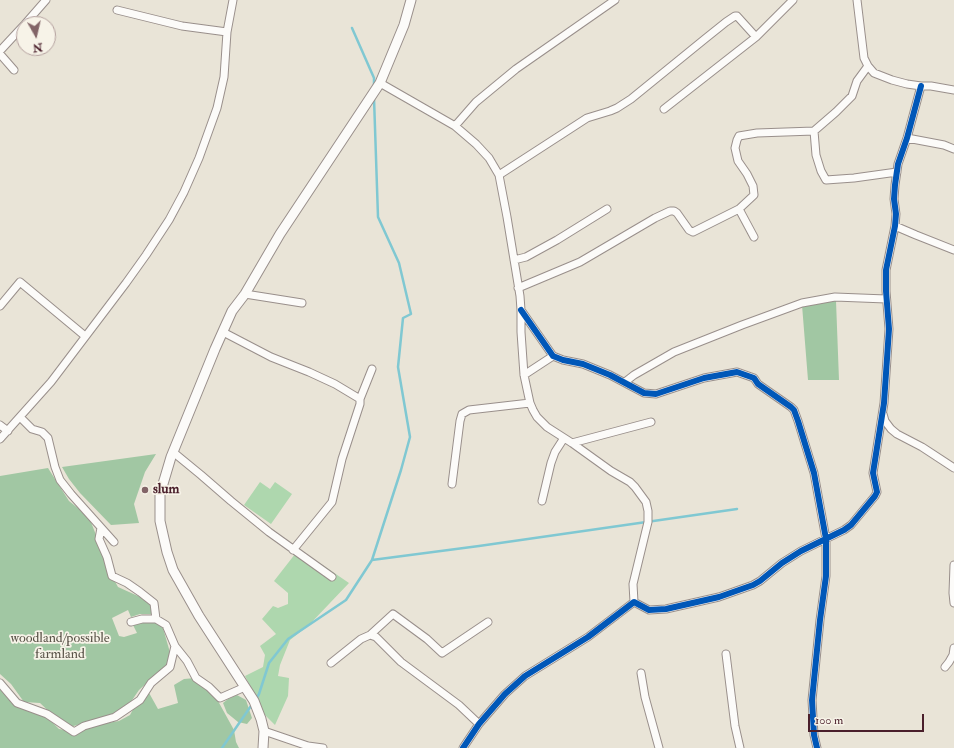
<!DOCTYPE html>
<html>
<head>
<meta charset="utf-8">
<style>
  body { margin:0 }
  #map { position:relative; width:954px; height:748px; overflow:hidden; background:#e9e4d7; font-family:"IM FELL Double Pica",serif }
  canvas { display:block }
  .north { position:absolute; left:16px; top:16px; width:40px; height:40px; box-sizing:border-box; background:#f7f3e8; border:1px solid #b29e9c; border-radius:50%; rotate:172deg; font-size:11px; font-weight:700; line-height:16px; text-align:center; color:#4a1f2b }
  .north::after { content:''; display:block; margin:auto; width:14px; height:18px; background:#826467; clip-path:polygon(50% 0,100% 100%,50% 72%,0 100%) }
  .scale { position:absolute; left:808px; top:714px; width:116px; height:18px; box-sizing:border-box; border:2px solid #4a1f2b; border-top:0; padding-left:5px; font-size:12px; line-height:14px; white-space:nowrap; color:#4a1f2b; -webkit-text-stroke:3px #f7f3e8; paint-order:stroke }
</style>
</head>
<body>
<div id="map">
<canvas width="954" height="748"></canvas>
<div class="north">N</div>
<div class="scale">100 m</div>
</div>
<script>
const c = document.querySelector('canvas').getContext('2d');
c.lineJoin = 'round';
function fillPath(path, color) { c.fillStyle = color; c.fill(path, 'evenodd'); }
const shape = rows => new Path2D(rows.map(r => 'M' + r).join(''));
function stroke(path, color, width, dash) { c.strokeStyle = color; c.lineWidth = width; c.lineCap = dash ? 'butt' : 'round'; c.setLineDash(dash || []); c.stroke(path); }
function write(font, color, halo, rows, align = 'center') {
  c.font = font + ' "IM FELL Double Pica",serif'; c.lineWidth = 3.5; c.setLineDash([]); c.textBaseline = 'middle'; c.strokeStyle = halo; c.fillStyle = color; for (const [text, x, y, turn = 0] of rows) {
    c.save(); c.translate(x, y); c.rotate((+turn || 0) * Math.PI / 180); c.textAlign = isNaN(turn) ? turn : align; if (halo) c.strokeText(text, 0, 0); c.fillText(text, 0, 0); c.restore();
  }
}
fillPath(shape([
  [260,482,270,489,275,482,292,494,271,524,244,505],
  [299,549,349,583,309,625,290,640,280,665,278,676,289,678,288,696,275,725,264,714,245,676,263,667,265,655,260,646,276,634,262,619,273,606,278,608,288,604,288,593,274,581]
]), '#aed7ae');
fillPath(shape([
  [836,301,839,380,808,380,802,305],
  [156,454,145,472,134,504,139,523,111,525,80,493,69,479,62,467],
  [48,468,69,501,89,517,112,576,118,587,149,601,152,614,140,614,131,617,128,610,112,618,119,636,124,637,137,633,133,625,139,621,154,620,163,628,171,656,171,661,139,690,124,712,70,727,59,721,40,703,24,702,11,684,0,674,0,476],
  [195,678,218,701,234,730,236,742,239,748,0,748,0,682,25,708,43,713,59,729,76,732,95,725,119,721,130,715,139,698,148,691,158,709,178,703,174,685,184,679],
  [237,695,246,700,252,718,247,724,238,722,227,713,223,703,228,699]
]), '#a1c7a3');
stroke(shape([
  [352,28,374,78,374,87],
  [372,560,479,546,737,509],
  [256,699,259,694,269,663,288,639,346,600,372,560,401,470,410,437,398,367,403,318,411,314,399,263,378,217,374,98],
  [222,748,253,703]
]), '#80c8d2', 2.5);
const minor = shape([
  [857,0,864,58,868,66,874,73,892,80,907,84,921,86,931,86,954,90],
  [117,10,182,26,227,32],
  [25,24,46,0],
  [0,51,24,25],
  [0,54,14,70],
  [380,83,455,126,476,144,489,158,499,175,507,217,520,296,521,310,521,332,524,375,530,403,533,410,537,417,547,427,572,443,611,471,630,482,635,487,646,502,648,511,648,522,633,584,634,602],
  [664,109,756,37,793,0],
  [455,126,476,102,516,69,615,0],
  [814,131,836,112,852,96,857,81,868,66],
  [907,138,944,145,954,149],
  [499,175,587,118,610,111,617,108,631,99,706,38,726,22,735,16,737,16,756,37],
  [739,209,754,195,753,186,747,174,738,161,735,148,737,140,739,136,757,133,814,131,816,155,821,171,826,180,854,178,897,172],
  [895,226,916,235,954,250],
  [514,260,526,257,557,240,607,209],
  [518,288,580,262,655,218,670,211,674,211,677,213,689,230,693,232,739,209,754,237],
  [245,294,302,303],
  [0,306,20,282,85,336],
  [521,310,553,356,563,360,583,364,610,375,644,393,656,394,704,378,737,372,754,378,758,384,791,407,794,410,798,421,814,473,826,539,826,576,820,620,812,700,814,735,817,748],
  [223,332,271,357,309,372,335,384,360,399],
  [524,375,553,356],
  [625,382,634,375,674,352,742,325,802,303,835,297,886,299],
  [883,414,885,421,891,429,897,434,922,447,954,468],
  [20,417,32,429,42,432,48,438,55,467,60,480,71,494,114,542],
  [0,425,8,431],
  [0,439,51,382,126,283,146,255,169,220,184,192,199,158,217,108,224,77,227,32,233,0],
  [572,443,651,422],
  [173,452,201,475,231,501,269,532,332,577],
  [452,484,460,421,462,414,469,410,530,403],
  [542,501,551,463,555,452,564,438],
  [101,528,99,539,107,557,112,576,127,583,140,592,154,603,156,619,166,625,175,646,187,661,196,678,209,687,220,698,245,687],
  [293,550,332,502,342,459,360,404,360,399,372,369],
  [954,565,953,593,954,603],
  [131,622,142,619,156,619],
  [370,635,393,614,427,639,442,653,488,622],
  [726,654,735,726,740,748],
  [331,663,361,639,370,635,376,637,401,662,459,705,479,724],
  [945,667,949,662,953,655,954,648],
  [641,673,645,697,659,748],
  [0,683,17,703,47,714,74,732,84,726,115,717,140,700,151,683,170,667,175,646],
  [264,731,308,746,323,748],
  [463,748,479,724,505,694,525,676,588,637,634,602,649,610,666,609,719,597,753,585,760,581,782,563,801,551,844,530,851,525,875,496,877,492,873,473,884,403,889,329,886,291,886,270,895,226,896,214,894,199,895,185,898,164,907,138,921,86]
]);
const secondary = shape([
  [263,748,264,731,261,719,254,701,199,616,173,570,167,552,160,521,160,494,171,457,215,349,232,311,245,294,280,234,380,83,404,25,411,0]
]);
stroke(minor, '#998f8b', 9);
stroke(secondary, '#998f8b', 11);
stroke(minor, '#fcfbf9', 7);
stroke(secondary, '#fcfbf9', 9);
stroke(shape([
  [521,310,553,356,563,360,583,364,610,375,644,393,656,394,704,378,737,372,754,378,758,384,791,407,794,410,798,421,814,473,826,539,826,576,820,620,812,700,814,735,817,748],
  [463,748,479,724,505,694,525,676,588,637,634,602,649,610,666,609,719,597,753,585,760,581,782,563,801,551,844,530,851,525,875,496,877,492,873,473,884,403,889,329,886,291,886,270,895,226,896,214,894,199,895,185,898,164,907,138,921,86]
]), '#0057b8', 6);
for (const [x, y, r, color] of [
  [145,490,4,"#826467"]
]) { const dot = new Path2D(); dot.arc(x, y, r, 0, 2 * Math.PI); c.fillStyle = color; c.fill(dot); stroke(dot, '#f7f3e8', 1.5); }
write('bold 14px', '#4a1f2b', '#f7f3e8', [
  ["slum",153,490]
], 'left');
write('14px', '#595348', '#f7f3e8', [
  ["woodland/possible",60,639],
  ["farmland",60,655]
]);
</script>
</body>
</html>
